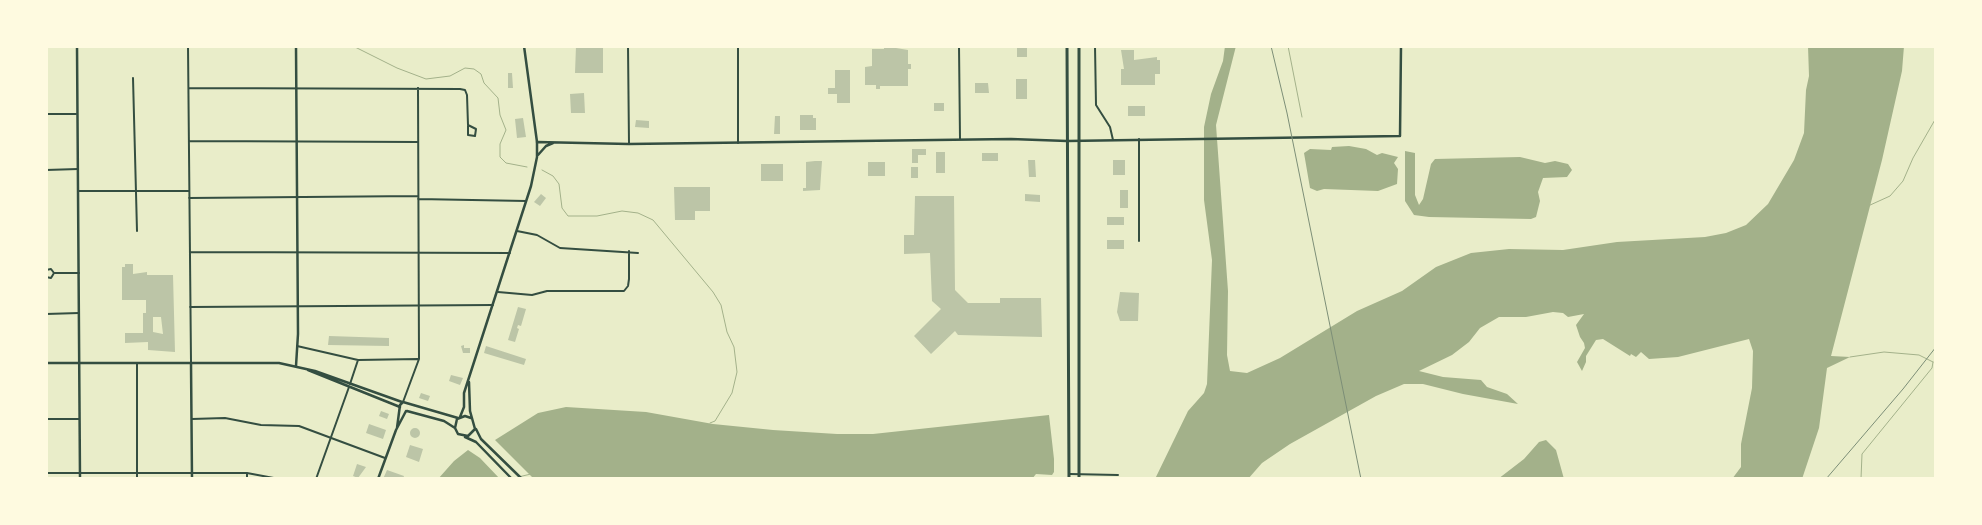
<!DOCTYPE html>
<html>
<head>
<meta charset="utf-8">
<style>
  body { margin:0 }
  #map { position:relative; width:1982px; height:525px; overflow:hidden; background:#e9edc9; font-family:Roboto,sans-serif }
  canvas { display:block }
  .frame { position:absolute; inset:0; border:48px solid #fefae0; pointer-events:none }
</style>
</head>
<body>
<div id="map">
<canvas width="1982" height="525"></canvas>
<div class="frame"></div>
</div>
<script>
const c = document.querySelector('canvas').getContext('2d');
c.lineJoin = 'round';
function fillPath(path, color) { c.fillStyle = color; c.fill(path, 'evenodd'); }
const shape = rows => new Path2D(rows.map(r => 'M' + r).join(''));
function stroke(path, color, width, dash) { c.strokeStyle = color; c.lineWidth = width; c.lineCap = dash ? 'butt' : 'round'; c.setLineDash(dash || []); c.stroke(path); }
fillPath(shape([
  [1225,46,1236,46,1216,125,1228,291,1227,355,1230,371,1247,373,1280,358,1357,311,1402,291,1436,267,1471,253,1509,249,1563,250,1617,242,1705,237,1726,233,1746,225,1768,204,1794,160,1804,133,1806,90,1809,76,1808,46,1904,46,1902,71,1882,160,1831,356,1850,357,1827,368,1819,428,1802,479,1732,479,1741,467,1741,444,1752,388,1753,351,1749,339,1678,357,1649,359,1641,352,1636,357,1631,354,1630,356,1603,339,1596,340,1586,356,1586,362,1582,371,1577,362,1585,348,1584,343,1580,337,1576,325,1584,314,1568,317,1563,313,1553,312,1526,317,1499,317,1480,328,1469,342,1452,355,1419,371,1443,377,1481,380,1487,387,1507,394,1518,404,1463,394,1423,384,1404,384,1376,396,1290,444,1262,463,1248,479,1155,479,1188,411,1204,393,1207,384,1212,260,1204,200,1204,127,1211,94,1223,61],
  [1349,146,1366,149,1377,155,1382,153,1398,157,1394,163,1398,169,1397,184,1378,191,1324,189,1317,191,1310,188,1304,153,1310,149,1331,150,1332,147],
  [1405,151,1415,153,1415,195,1419,205,1423,199,1431,164,1435,159,1520,157,1545,163,1555,161,1568,164,1572,170,1567,177,1543,178,1538,192,1540,201,1536,217,1531,219,1429,217,1414,215,1405,201],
  [566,407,646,412,713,424,773,430,837,434,873,434,1049,415,1054,459,1054,472,1052,475,1036,474,1032,479,534,479,495,440,538,413],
  [1546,440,1556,450,1564,479,1498,479,1524,459,1539,442],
  [468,450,480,458,500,479,438,479,454,461]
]), '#a3b18a');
stroke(shape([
  [353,46,397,68,426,79,450,76,465,68,474,69,481,74,484,83,498,98,500,115,506,130,500,144,500,157,506,163,527,167],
  [1288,46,1302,117],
  [542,170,553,176,559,184,562,208,568,216,597,216,622,211,638,213,653,220,713,292,721,305,727,332,734,347,737,372,732,393,715,421,710,423],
  [1868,206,1890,196,1903,181,1913,158,1936,118],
  [1850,357,1884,352,1919,355,1933,362],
  [510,479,531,474],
  [1861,479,1862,454,1932,368,1933,362]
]), '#a3b18a', 1);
fillPath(shape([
  [576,46,603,46,603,73,575,73],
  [884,46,908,50,908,64,911,64,911,69,908,69,908,86,880,86,880,89,876,89,876,85,865,85,865,67,872,66,872,49,884,49],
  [1017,48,1027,48,1027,57,1017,57],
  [1121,50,1134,50,1134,60,1157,57,1157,60,1160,60,1160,74,1155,74,1155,85,1121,85,1121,69,1124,69],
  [835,70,850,70,850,103,837,103,837,94,828,94,828,88,835,88],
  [508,73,512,73,513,88,508,88],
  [1016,79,1027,79,1027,99,1016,99],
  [975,83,988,83,989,93,975,93],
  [584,93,585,113,571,113,570,94],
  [934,103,944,103,944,111,934,111],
  [1128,106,1145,106,1145,116,1128,116],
  [800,115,813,115,813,118,816,118,816,130,800,130],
  [775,116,780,116,780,134,774,134],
  [523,118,526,137,517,138,515,119],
  [636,120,649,121,649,128,635,127],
  [912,149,926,149,926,155,918,155,918,163,912,163],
  [936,152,945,152,945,173,936,173],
  [982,153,998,153,998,161,982,161],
  [1028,160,1035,160,1036,177,1029,177],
  [1113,160,1125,160,1125,175,1113,175],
  [815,161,822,161,820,190,803,191,803,188,806,188,806,162],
  [868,162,885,162,885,176,868,176],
  [761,164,783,164,783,181,761,181],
  [911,167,918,167,918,178,911,178],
  [674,187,710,187,710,211,695,211,695,220,675,220],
  [1120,190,1128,190,1128,208,1120,208],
  [541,194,546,198,540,206,534,202],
  [1025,194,1040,195,1040,202,1025,201],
  [915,196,954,196,955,290,968,303,1000,303,1000,298,1041,298,1042,337,958,335,955,331,931,354,914,336,941,309,932,301,930,253,904,254,904,235,914,235],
  [1107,217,1124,217,1124,225,1107,225],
  [1107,240,1124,240,1124,249,1107,249],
  [125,264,133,264,133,274,147,272,147,275,173,275,175,352,148,350,148,342,125,343,125,333,143,333,143,313,146,313,146,300,122,300,122,267,125,267],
  [153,317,161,317,163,334,153,332],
  [1120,292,1139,293,1138,321,1120,321,1117,312],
  [518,307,526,309,521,326,518,325,517,328,519,329,515,342,508,340],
  [329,336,389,338,389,346,328,345],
  [464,345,464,348,470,348,470,353,463,353,461,346],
  [486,346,526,359,524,365,484,353],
  [451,375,463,378,460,385,449,381],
  [421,393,430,396,428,401,419,398],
  [381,411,389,414,387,419,379,416],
  [369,424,386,430,383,439,366,433],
  '410 433a5 5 0 1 1 10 0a5 5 0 1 1-10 0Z',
  [410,445,423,449,419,462,406,457],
  [357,464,366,467,358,478,353,476],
  [387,470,404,476,403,479,383,479]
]), '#bcc5a7');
stroke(shape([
  [188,46,191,362],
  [628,46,629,144],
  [738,46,738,143],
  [959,46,960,139],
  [1095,46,1096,105,1110,127,1113,140],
  [133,78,137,231],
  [189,88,460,89,465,90,467,95,468,125],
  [46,114,76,114],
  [468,125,476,129,475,136,468,135,468,125],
  [1139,139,1139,241],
  [189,141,418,142],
  [46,170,78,169],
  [78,191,188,191],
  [189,198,418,196],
  [418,199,526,201],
  [517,231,537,235,560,248,638,253],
  [190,252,510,253],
  [46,270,51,269,54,273,51,278,46,277],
  [54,273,79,273],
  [498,292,532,295,547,291,624,291,628,286,629,279,629,251],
  [190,307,493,305],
  [46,314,79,313],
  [297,346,358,360,418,359],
  [137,364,137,479],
  [350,384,358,360],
  [403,402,419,359,418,88],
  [46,419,79,419],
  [192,419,225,418,261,425,299,426,385,458],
  [46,473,247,473,279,479],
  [247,473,247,479],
  [1070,474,1118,475],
  [316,479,349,387]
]), '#344e41', 2);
stroke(shape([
  [524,46,537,142],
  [1067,141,1400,136,1401,46],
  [46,363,279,363,315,371,402,402],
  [191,363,192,479],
  [296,366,298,334,296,46],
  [308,370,400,407]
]), '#344e41', 2.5);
stroke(shape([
  [77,46,80,479],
  [538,155,546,146,553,143],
  [469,382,470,411,475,429,468,436,458,434,455,428,457,419,465,416,471,418],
  [407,411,444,421,455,428],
  [460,417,464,407,464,393,531,186,537,157,537,142,629,144,1011,139,1067,141],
  [397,428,400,405,403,402,458,418],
  [476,429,481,439,522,479],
  [465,437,476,442,512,479],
  [378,479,396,430,406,411]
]), '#344e41', 2.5);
stroke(shape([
  [1067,46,1069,479],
  [1079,46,1079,479]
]), '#344e41', 3);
stroke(shape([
  [1271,46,1287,113,1361,479],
  [1826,479,1903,389,1936,347]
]), '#7c8e77', 1);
</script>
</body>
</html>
